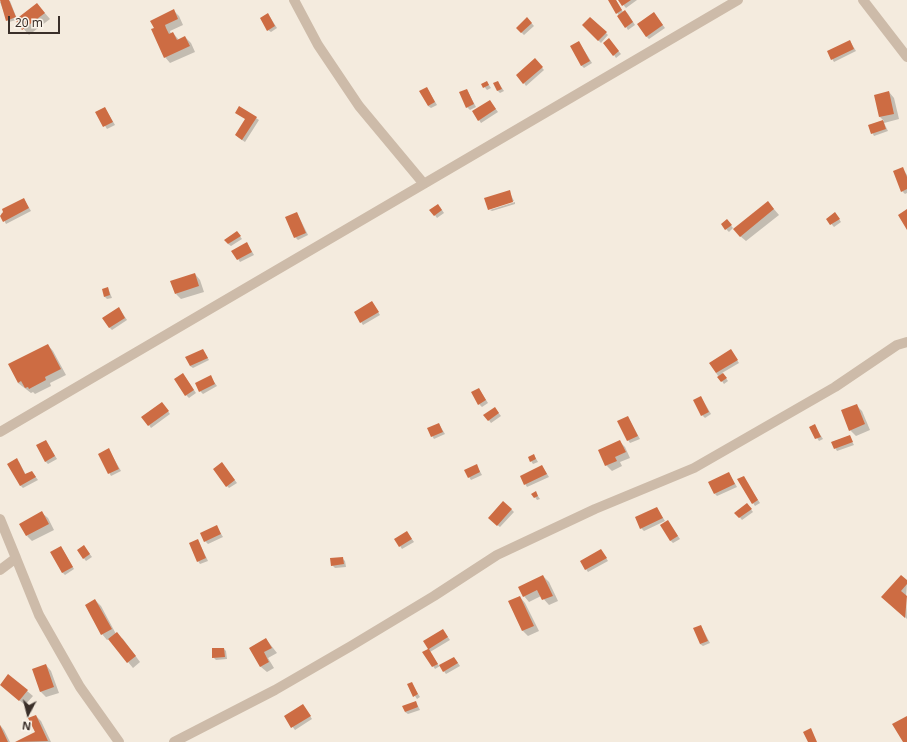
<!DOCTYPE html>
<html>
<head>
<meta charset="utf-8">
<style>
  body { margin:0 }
  #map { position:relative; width:907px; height:742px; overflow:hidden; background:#f4ebde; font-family:"Noto Sans",sans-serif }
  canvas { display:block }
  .north { position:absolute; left:8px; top:694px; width:40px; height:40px; -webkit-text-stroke:3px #fbf5eb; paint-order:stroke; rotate:187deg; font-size:11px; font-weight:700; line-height:16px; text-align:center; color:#3a2f29 }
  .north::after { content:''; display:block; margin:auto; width:14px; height:18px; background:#3a2f29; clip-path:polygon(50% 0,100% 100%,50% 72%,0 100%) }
  .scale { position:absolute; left:8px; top:16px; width:52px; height:18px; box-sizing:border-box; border:2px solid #3a2f29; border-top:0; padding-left:5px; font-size:12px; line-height:14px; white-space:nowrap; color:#3a2f29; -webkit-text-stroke:3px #fbf5eb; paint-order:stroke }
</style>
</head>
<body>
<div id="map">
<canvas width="907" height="742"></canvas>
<div class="north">N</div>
<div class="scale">20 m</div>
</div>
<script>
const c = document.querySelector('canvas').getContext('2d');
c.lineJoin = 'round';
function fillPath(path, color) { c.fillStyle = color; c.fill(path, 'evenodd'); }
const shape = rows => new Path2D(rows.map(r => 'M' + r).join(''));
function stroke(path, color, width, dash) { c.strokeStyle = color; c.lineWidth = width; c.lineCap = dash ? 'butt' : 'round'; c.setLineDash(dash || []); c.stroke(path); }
fillPath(shape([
  [4,0,10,1,17,19,37,4,50,19,29,35,16,20,9,22,7,20,0,2],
  [609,0,616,0,623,12,625,11,628,14,635,25,628,30],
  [619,0,637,0,626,8],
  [173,10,179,16,183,25,170,31,171,34,173,33,179,40,185,37,191,43,195,52,170,63,165,57,155,29],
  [654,13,665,28,649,39,646,36],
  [270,17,277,28,271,32,268,30],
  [527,18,534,26,524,35,517,28],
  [590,18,608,35,601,43,583,25],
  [850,41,856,51,834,62,828,52],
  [579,42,592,63,584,68,581,65],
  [611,42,621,54,616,58,614,55],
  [535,60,544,70,526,86,524,83],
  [487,82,491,88,487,90,482,84],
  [498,82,504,91,500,93,497,90],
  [427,88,437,105,431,108,428,106],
  [467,90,476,107,470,110,467,107],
  [889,92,894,98,899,119,884,123,888,131,874,136,869,126,884,121,880,117,875,96],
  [490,101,498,112,481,123,479,120],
  [105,108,115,125,107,129,97,113],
  [256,118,259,120,245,142,239,138,236,135],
  [903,169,907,175,907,193,905,194,902,191],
  [509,191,514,201,489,208],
  [24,199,31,211,6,224,1,214],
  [515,202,515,204,492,211,490,210],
  [768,202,779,215,746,241,740,236],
  [440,207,444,213,437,218,431,210],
  [297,213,308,235,298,240,295,237],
  [837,216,841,222,834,227,827,219],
  [729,223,733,228,729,232,722,225],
  [239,235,242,239,231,246,228,244],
  [247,243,254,255,240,262,233,251],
  [195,274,200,280,204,292,181,299,176,294],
  [108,288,112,298,107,299,105,297],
  [372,302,380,315,363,325,361,322],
  [121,311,127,320,112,330,109,327],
  [48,345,53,351,66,375,50,383,51,386,35,394,33,392,31,393,18,383],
  [203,350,209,360,193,368,190,366],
  [731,351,739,363,722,373,728,381,724,384,716,373],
  [210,376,217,386,203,394,200,391],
  [185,377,196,393,189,398,186,395],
  [479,389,488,403,482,407,479,404],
  [701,397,711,414,705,418,702,415],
  [856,405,862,411,870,430,856,436,850,430],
  [164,406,170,414,151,428,149,425],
  [497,411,501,416,491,423,485,415],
  [628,417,640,439,630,443,628,440],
  [439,424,445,434,434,439,428,429],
  [814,425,823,439,819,441,810,427],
  [849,436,854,445,837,451,832,442],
  [46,441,57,459,48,464,45,461],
  [620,442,625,447,630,458,620,462,622,466,612,471,606,465],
  [109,450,121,471,111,476,99,454],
  [534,455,538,462,533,464,529,458],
  [19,462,26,475,32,472,38,480,23,488,20,485],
  [224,466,237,483,229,488,227,486],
  [477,466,482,475,471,480,469,477],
  [542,466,549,477,527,487,521,477],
  [729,473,737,487,717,496,715,494],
  [743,477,760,503,755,506,753,503],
  [536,493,540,499,537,500,533,494],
  [749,507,753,512,742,520,736,513],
  [657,508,665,521,644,531,641,528],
  [511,509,514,512,500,527,491,520],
  [42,513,48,518,54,530,32,541,27,536],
  [668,521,680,539,673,543,670,540],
  [217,527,223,537,208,544,205,541],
  [407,532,414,542,402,549,400,546],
  [198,540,208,561,200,564,198,561],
  [86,549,92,557,86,561,78,551],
  [63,550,74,569,65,575,62,572],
  [603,553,608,561,588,572,581,562],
  [342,558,345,561,346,567,335,568,332,565],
  [543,576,549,582,558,601,549,605,541,596,529,602,524,596],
  [907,582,906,597,907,619,888,602],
  [520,597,525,603,539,631,528,636,523,631],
  [95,600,101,606,116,634,123,639,140,662,133,668,109,639,107,640,102,634],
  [701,626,710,643,703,646,700,644],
  [445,633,450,640,430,652,439,666,454,658,456,660,460,666,446,674,440,666,435,669,424,652,429,649,425,641],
  [266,639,277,653,268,658,274,668,267,672,261,667,250,648],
  [224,649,226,651,227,659,216,660,213,657],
  [46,665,51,671,59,693,46,697,41,692,33,670],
  [411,683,420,697,417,699,408,685],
  [7,690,27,691,33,696,25,705],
  [416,702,420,710,408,714,405,712],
  [305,708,312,719,295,730,285,717],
  [36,716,41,721,51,742,17,742,36,733],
  [0,725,4,730,10,742,0,742]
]), '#0003');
fillPath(shape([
  [0,0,9,0,16,17,6,21],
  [608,0,616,0,622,10,616,14],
  [618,0,631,0,622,6],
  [37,3,45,13,22,30,15,20],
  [174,9,178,19,165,25,166,28,169,34,173,32,177,40,185,36,190,46,164,58,151,29,154,28,150,21],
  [625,10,633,22,625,28,617,16],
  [654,12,663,25,646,37,637,24],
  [268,13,275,26,267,31,260,18],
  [527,17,532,23,521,33,516,28],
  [590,17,607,32,598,41,582,25],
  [609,38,619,51,613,56,603,43],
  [850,40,854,49,831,60,827,51],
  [579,41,590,61,581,66,570,46],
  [535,58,543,67,523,84,516,75],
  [487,81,489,85,483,88,481,84],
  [498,81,502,89,497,91,493,83],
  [427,87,435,102,428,106,419,91],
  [467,89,474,104,466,108,459,92],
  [889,91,894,114,879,117,874,95],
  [490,100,496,109,478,121,472,111],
  [239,106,257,117,242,140,235,135,245,119,235,113],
  [105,107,113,122,103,127,95,112],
  [883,120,886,129,871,134,868,125],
  [903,167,907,177,907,189,901,192,893,171],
  [510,190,513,202,488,210,484,198],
  [24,198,29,208,3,222,0,216,3,212,2,209],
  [768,201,774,209,740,237,733,229],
  [438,204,442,210,434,216,429,210],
  [907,209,907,230,898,215],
  [297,212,306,233,294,238,285,217],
  [835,212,840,219,830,225,826,219],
  [727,219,732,225,725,230,721,224],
  [237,231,241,236,228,244,224,240],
  [247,242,252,252,237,260,231,251],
  [195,273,199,286,175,294,170,281],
  [108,287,110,295,104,297,102,289],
  [372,301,379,312,360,323,354,312],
  [119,307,125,318,109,328,102,318],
  [48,344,61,369,45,377,46,380,29,389,28,387,25,388,21,381,18,383,8,364],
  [203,349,208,358,190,366,185,357],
  [731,349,738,360,716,373,709,363],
  [183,373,194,390,185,396,174,379],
  [723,373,727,378,721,382,717,377],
  [211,375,215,384,199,392,195,383],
  [479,388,486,400,478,405,471,392],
  [701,396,709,412,701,416,693,400],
  [162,402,169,411,148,426,141,417],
  [857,404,865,424,849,431,841,410],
  [495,407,499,413,488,421,483,415],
  [628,416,638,436,627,441,617,421],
  [439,423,443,432,431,437,427,428],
  [815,424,821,437,815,439,809,427],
  [850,435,853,442,834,449,831,442],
  [46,440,55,456,45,462,36,445],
  [620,440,626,452,615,457,617,461,605,466,598,450],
  [109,448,119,469,108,474,98,454],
  [534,454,536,459,530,462,528,457],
  [17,458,25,474,32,471,36,477,20,486,7,464],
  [222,462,235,480,226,487,213,469],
  [477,464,480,472,468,478,464,470],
  [542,465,547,474,524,485,520,476],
  [729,472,735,484,714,494,708,482],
  [744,476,758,500,752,504,737,479],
  [536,491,538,496,534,498,531,494],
  [503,501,512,509,497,526,488,518],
  [747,503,752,509,739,518,734,513],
  [657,507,663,518,640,529,635,517],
  [42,511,49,524,26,536,19,524],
  [668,520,678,536,670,541,660,525],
  [217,525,221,534,204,542,200,533],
  [407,531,412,539,399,547,394,539],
  [198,539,206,558,197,562,189,543],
  [84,545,90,554,83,559,77,550],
  [61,546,73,567,62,573,50,552],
  [601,549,607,558,585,570,580,561],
  [343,557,344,564,331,566,330,558],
  [543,575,553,596,542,600,537,590,523,597,518,587],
  [901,575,907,580,907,584,901,591,907,596,905,618,881,597],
  [520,596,534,626,522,631,508,601],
  [95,599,112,629,101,635,85,605],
  [701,625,708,641,700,644,693,628],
  [443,629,448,637,429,649,438,664,432,667,422,652,428,649,423,641],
  [117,632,136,656,127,663,108,639],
  [266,638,272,648,264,652,269,662,260,667,249,648],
  [212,648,224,648,225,657,212,658],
  [454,657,458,663,443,672,439,665],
  [46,664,54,687,40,692,32,669],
  [8,674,28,690,19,701,0,685],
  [412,682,418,694,413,697,407,684],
  [416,701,418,707,405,712,402,706],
  [303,704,311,716,291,728,284,716],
  [36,715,48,741,15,742,35,732,28,718],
  [907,716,907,742,903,742,892,724],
  [0,725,8,742,0,742],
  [811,728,817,742,808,742,803,732]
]), '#cd6c43');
stroke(shape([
  [294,0,318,45,359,106,424,184],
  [863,0,907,57],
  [0,432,738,0],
  [0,519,16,558,0,570],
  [16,558,39,615,80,687,119,742],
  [174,742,275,690,351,646,434,596,497,555,595,509,694,468,835,387,897,345,907,342]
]), '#cdbba9', 10);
</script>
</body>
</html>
